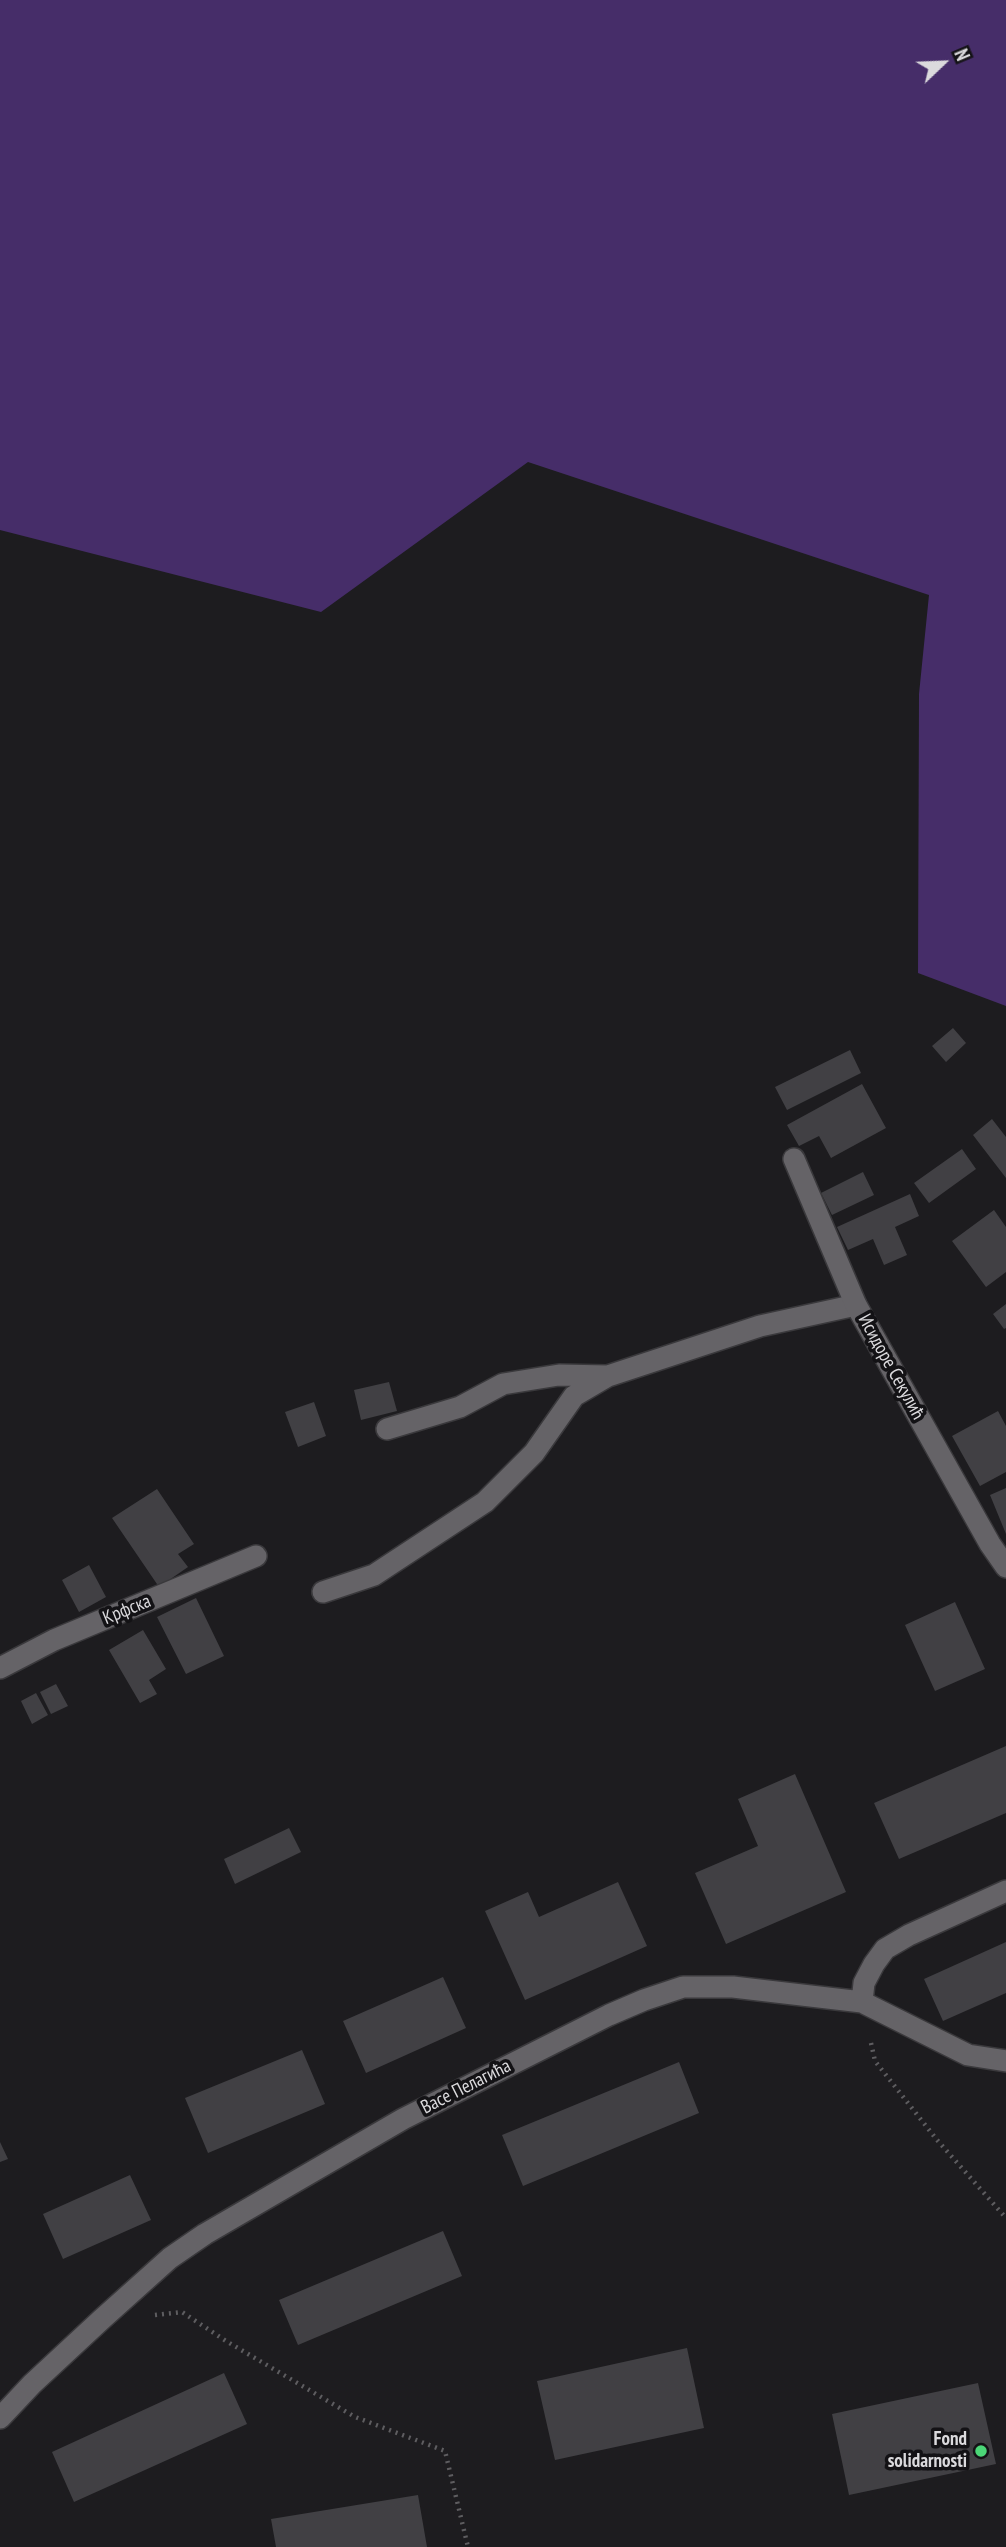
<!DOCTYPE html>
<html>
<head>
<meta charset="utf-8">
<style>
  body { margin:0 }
  #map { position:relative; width:1006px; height:2547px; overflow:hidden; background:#1d1c1f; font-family:"PT Sans Narrow",sans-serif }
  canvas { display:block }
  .north { position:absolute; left:908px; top:28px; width:70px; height:70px; -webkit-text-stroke:5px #131215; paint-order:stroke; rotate:67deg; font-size:19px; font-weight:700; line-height:28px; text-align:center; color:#dbdadd }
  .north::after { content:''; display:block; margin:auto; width:24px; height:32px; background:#dbdadd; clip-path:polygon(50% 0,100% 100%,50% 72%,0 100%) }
</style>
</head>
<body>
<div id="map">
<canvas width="1006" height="2547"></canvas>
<div class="north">N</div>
</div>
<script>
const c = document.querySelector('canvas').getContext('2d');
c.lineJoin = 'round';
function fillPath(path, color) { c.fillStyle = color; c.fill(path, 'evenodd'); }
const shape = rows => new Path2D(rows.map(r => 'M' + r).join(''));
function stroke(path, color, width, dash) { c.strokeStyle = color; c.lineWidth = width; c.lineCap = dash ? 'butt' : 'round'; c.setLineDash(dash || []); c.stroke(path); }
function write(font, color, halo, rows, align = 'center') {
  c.font = font + ' "PT Sans Narrow",sans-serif'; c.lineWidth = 7; c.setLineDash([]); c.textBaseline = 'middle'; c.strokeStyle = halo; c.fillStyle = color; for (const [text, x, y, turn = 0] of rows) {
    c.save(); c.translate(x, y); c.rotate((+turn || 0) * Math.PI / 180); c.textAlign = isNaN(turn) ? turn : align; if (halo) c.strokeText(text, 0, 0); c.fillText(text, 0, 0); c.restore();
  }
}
fillPath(shape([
  [0,0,1006,0,1006,1006,918,973,919,694,929,595,528,462,321,612,0,530]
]), '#462d69');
fillPath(shape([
  [953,1028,966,1043,946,1062,932,1046],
  [850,1050,861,1073,787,1110,775,1087],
  [862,1084,886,1128,831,1158,819,1136,799,1146,787,1125],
  [992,1119,1006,1137,1006,1178,973,1135],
  [962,1149,976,1169,929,1203,914,1183],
  [863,1172,874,1195,832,1215,821,1193],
  [910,1194,919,1216,895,1227,907,1255,884,1265,873,1239,848,1250,837,1227],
  [994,1210,1006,1227,1006,1272,986,1287,952,1241],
  [1006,1304,1006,1328,1004,1329,993,1314],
  [389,1382,397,1411,361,1420,354,1390],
  [314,1402,326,1436,298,1447,285,1412],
  [998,1411,1006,1426,1006,1472,980,1486,952,1436],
  [1006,1488,1006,1534,990,1495],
  [157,1489,194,1544,178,1554,188,1567,159,1587,112,1518],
  [89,1565,106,1597,79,1612,62,1580],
  [196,1598,224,1656,186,1674,157,1617],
  [955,1602,985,1669,935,1691,905,1625],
  [143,1630,166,1669,149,1680,157,1694,140,1703,109,1650],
  [56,1684,68,1706,51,1714,40,1692],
  [36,1693,48,1715,32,1724,21,1701],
  [1006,1746,1006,1813,899,1859,874,1803],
  [795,1774,846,1892,726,1944,695,1873,758,1846,738,1799],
  [289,1828,301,1852,235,1884,224,1859],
  [618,1882,647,1946,525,2000,485,1911,528,1892,539,1917],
  [1006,1942,1006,1993,943,2021,924,1979],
  [443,1977,466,2028,366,2073,343,2021],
  [302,2050,325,2104,208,2153,185,2098],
  [679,2062,699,2113,523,2186,502,2135],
  [0,2142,8,2159,0,2162],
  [130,2175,151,2220,63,2259,43,2214],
  [443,2231,462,2276,298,2345,279,2300],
  [687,2348,704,2428,555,2460,537,2381],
  [224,2373,247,2424,74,2502,52,2452],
  [978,2383,996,2464,849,2495,832,2414],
  [418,2495,427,2547,276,2547,271,2519]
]), '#414044');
const lane = shape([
  [387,1429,460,1407,503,1384,559,1375,608,1376],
  [323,1592,374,1575,485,1502,534,1453,574,1396,608,1376,760,1326,856,1305]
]);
const street = shape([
  [794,1159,856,1305,990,1544,1006,1567],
  [0,1668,54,1640,256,1556],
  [862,2002,864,1983,874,1964,885,1949,909,1935,1006,1891],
  [0,2418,32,2384,102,2319,170,2258,205,2234,403,2119,609,2015,644,2000,683,1987,733,1987,862,2002,968,2055,1006,2061]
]);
stroke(lane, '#3a393c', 24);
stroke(street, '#3a393c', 24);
stroke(shape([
  [871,2043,875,2061,937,2140,1006,2218],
  [155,2315,182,2312,226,2341,355,2417,445,2451,468,2547]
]), '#5e5d60', 4.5, [2, 5]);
stroke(lane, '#656367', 21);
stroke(street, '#656367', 21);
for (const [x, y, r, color] of [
  [981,2451,7,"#4bd677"]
]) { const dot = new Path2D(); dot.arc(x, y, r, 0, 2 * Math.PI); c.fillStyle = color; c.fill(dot); stroke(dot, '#131215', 2.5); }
write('19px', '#dbdadd', '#131215', [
  ["Исидоре Секулић",891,1367,61],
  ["Крфска",127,1610,-22],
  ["Васе Пелагића",466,2087,-27]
]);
write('bold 19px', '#dbdadd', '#131215', [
  ["Fond",967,2440],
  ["solidarnosti",967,2462]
], 'right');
</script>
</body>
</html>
